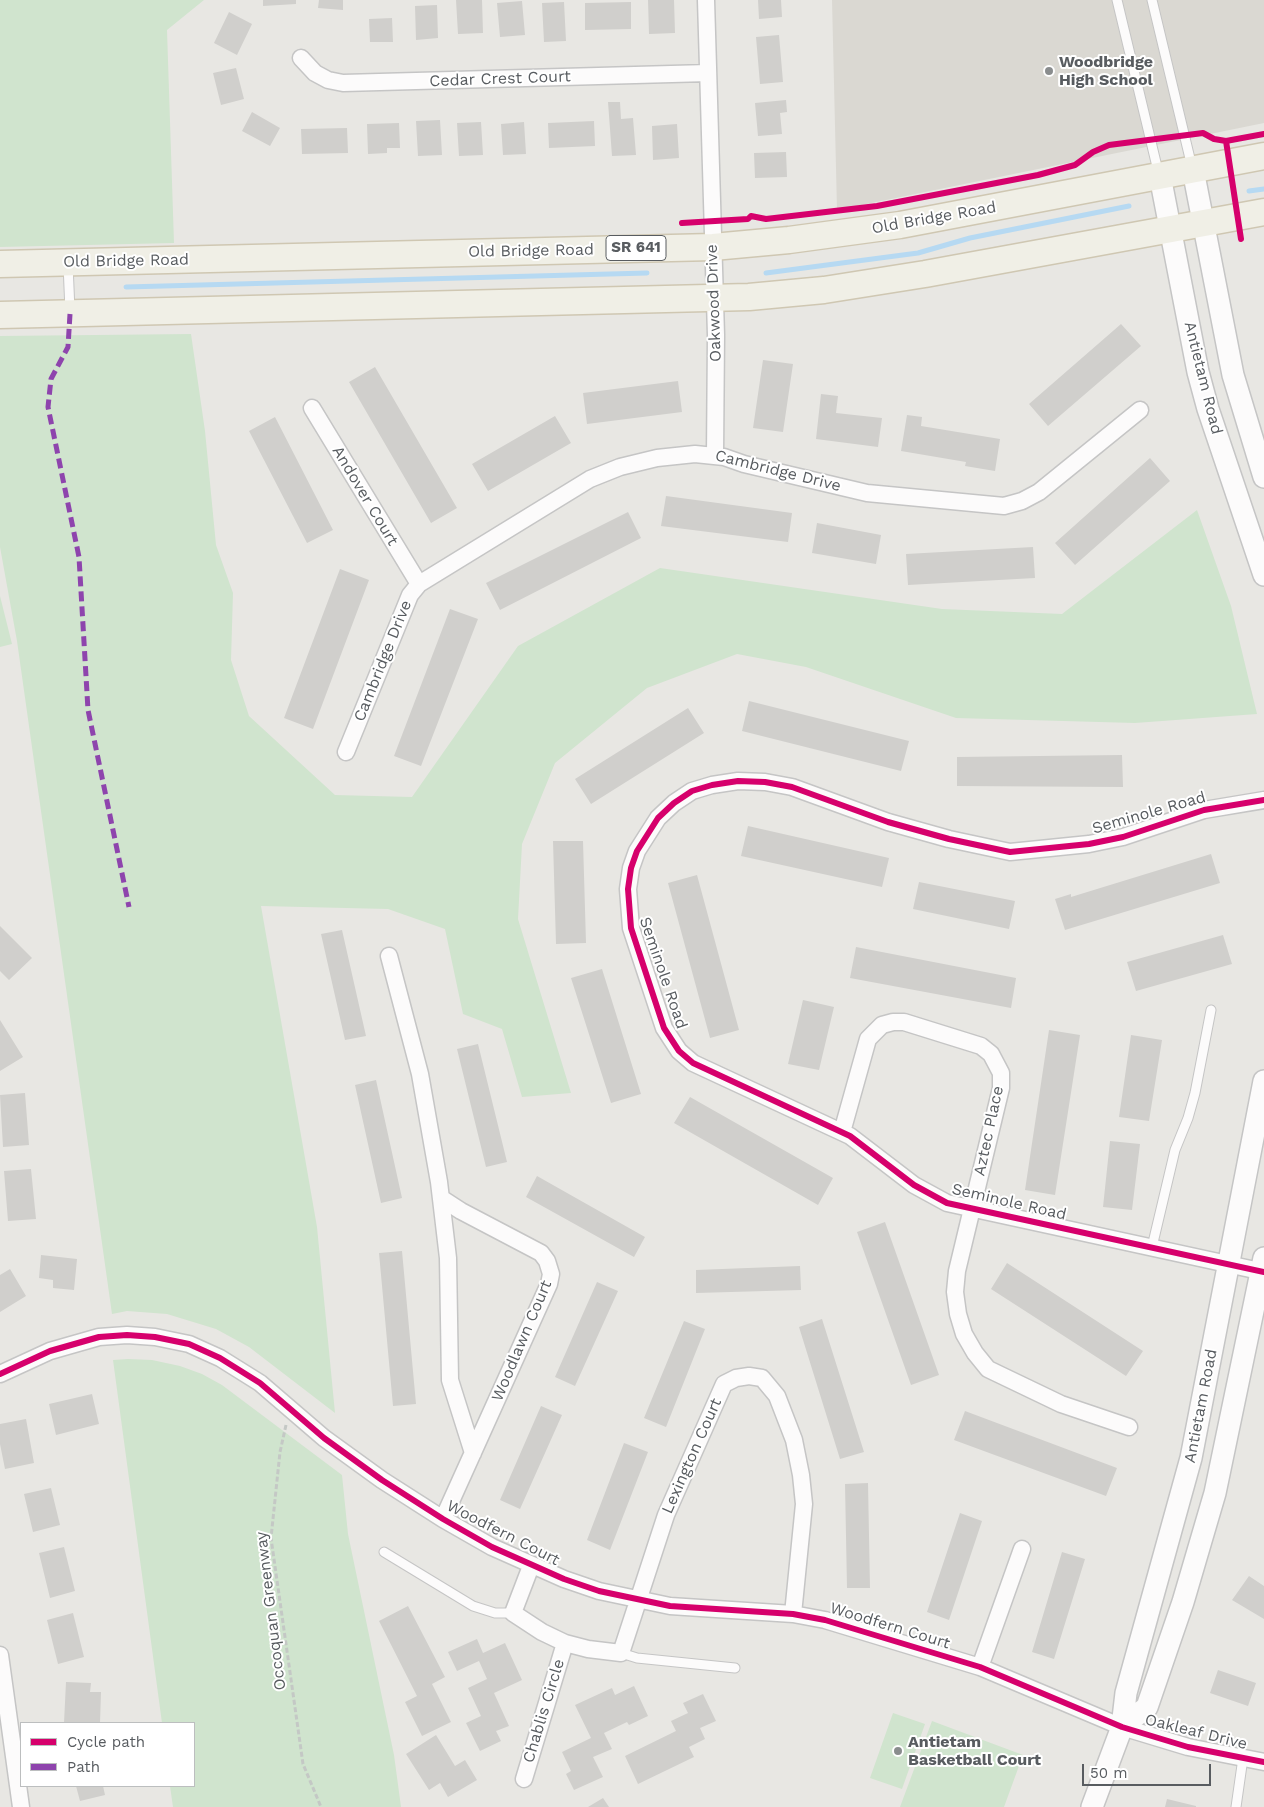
<!DOCTYPE html>
<html>
<head>
<meta charset="utf-8">
<style>
  body { margin:0 }
  #map { position:relative; width:1264px; height:1807px; overflow:hidden; background:#e8e7e3; font-family:"Work Sans",sans-serif }
  canvas { display:block }
  .legend { position:absolute; left:20px; top:1722px; width:175px; height:65px; box-sizing:border-box; background:#fff; border:1px solid #bcbebf; margin:0; padding:6px 9px; list-style:none; font-size:15px; color:#585c60 }
  .legend li { display:flex; align-items:center; gap:10px; height:25px }
  .legend b { width:25px; border:1px solid #bcbebf }
  .scale { position:absolute; left:1082px; top:1764px; width:129px; height:22px; box-sizing:border-box; border:2px solid #585c60; border-top:0; padding-left:6px; font-size:15px; line-height:18px; white-space:nowrap; color:#585c60; -webkit-text-stroke:4px #fff; paint-order:stroke }
</style>
</head>
<body>
<div id="map">
<canvas width="1264" height="1807"></canvas>
<ul class="legend">
<li><b style="height:6px;background:#d6006c"></b>Cycle path</li>
<li><b style="height:6px;background:#8e44ad"></b>Path</li>
</ul>
<div class="scale">50 m</div>
</div>
<script>
const c = document.querySelector('canvas').getContext('2d');
c.lineJoin = 'round';
function fillPath(path, color) { c.fillStyle = color; c.fill(path, 'evenodd'); }
const shape = rows => new Path2D(rows.map(r => 'M' + r).join(''));
function stroke(path, color, width, dash) { c.strokeStyle = color; c.lineWidth = width; c.lineCap = dash ? 'butt' : 'round'; c.setLineDash(dash || []); c.stroke(path); }
function write(font, color, halo, rows, align = 'center') {
  c.font = font + ' "Work Sans",sans-serif'; c.lineWidth = 4; c.setLineDash([]); c.textBaseline = 'middle'; c.strokeStyle = halo; c.fillStyle = color; for (const [text, x, y, turn = 0] of rows) {
    c.save(); c.translate(x, y); c.rotate((+turn || 0) * Math.PI / 180); c.textAlign = isNaN(turn) ? turn : align; if (halo) c.strokeText(text, 0, 0); c.fillText(text, 0, 0); c.restore();
  }
}
fillPath(shape([
  [832,0,1264,0,1264,123,837,210]
]), '#dad8d2');
fillPath(shape([
  [0,0,204,0,167,30,174,243,0,247],
  [191,334,205,431,216,545,233,593,231,660,249,716,335,795,412,797,518,646,660,568,942,609,1062,614,1197,510,1231,606,1257,714,1135,723,956,718,806,667,737,654,647,688,555,763,522,844,518,919,571,1093,522,1097,502,1029,463,1014,445,929,388,909,261,906,317,1227,335,1413,249,1347,216,1329,167,1314,127,1311,112,1314,17,641,0,547,0,336],
  [0,596,12,644,0,647],
  [128,1359,152,1360,180,1366,202,1374,222,1385,342,1475,348,1534,394,1755,401,1807,173,1807,170,1786,194,1786,194,1723,162,1723,113,1360],
  [893,1713,925,1724,902,1789,870,1778],
  [932,1721,1023,1755,1004,1807,900,1807]
]), '#d0e4ce');
stroke(shape([
  [1249,191,1264,189],
  [766,273,918,253,970,238,1129,206],
  [126,287,647,273]
]), '#b6d9f2', 5);
fillPath(shape([
  [263,0,296,0,296,4,263,6],
  [319,0,343,0,343,10,318,8],
  [456,0,482,0,483,33,458,34],
  [648,0,674,0,675,33,649,34],
  [758,0,781,0,782,17,759,19],
  [522,1,525,35,500,37,497,3],
  [564,2,566,41,544,42,542,3],
  [631,2,631,29,585,30,585,3],
  [437,5,438,38,416,40,415,6],
  [229,12,252,24,237,55,214,43],
  [392,18,393,42,370,42,369,19],
  [779,35,783,82,760,84,756,37],
  [236,68,244,99,221,105,213,73],
  [786,100,787,112,780,113,782,134,758,136,755,103],
  [608,102,620,102,621,119,633,118,636,155,612,156],
  [252,112,280,128,270,146,242,131],
  [440,120,442,155,418,156,416,121],
  [594,121,595,146,549,148,548,123],
  [481,122,483,155,459,156,457,123],
  [524,122,526,154,503,155,501,124],
  [399,123,400,148,387,148,387,153,368,154,367,124],
  [677,124,679,158,653,160,652,126],
  [347,128,348,153,302,154,301,129],
  [786,152,787,177,755,178,754,153],
  [1121,324,1141,346,1048,426,1029,404],
  [763,360,793,364,783,432,753,428],
  [375,367,457,508,431,523,349,382],
  [678,381,682,412,587,424,583,393],
  [821,394,838,396,836,413,882,418,878,447,816,439],
  [907,415,922,417,921,426,1000,439,995,471,965,466,966,462,901,451],
  [555,416,571,443,488,491,472,464],
  [275,417,333,530,307,543,249,431],
  [1150,458,1170,481,1075,565,1055,543],
  [666,496,792,513,788,542,661,526],
  [628,512,641,538,500,610,486,583],
  [817,523,881,535,876,564,812,553],
  [1033,547,1035,578,908,585,906,554],
  [340,569,369,580,313,729,284,718],
  [450,609,478,619,421,766,394,756],
  [749,701,909,741,901,771,742,731],
  [688,708,704,733,591,804,575,779],
  [1122,755,1123,787,957,786,957,757],
  [748,826,889,858,882,887,741,856],
  [553,841,583,841,586,943,556,944],
  [1211,854,1220,883,1065,930,1055,899,1071,894,1071,897],
  [697,875,739,1030,710,1038,668,883],
  [919,882,1015,901,1009,929,913,909],
  [0,926,32,958,9,980,0,971],
  [342,930,366,1036,345,1040,321,934],
  [1223,935,1232,964,1136,991,1127,962],
  [856,947,1016,978,1011,1008,850,978],
  [602,969,641,1094,611,1103,571,978],
  [803,1000,834,1007,819,1070,788,1064],
  [0,1020,23,1057,0,1071],
  [1049,1030,1080,1035,1055,1195,1025,1190],
  [1131,1035,1162,1040,1149,1121,1119,1117],
  [478,1044,507,1162,486,1167,457,1049],
  [376,1080,402,1198,381,1203,355,1085],
  [25,1093,29,1145,3,1147,0,1095],
  [690,1097,833,1178,818,1205,674,1123],
  [1110,1141,1140,1144,1132,1210,1103,1207],
  [31,1169,36,1219,8,1221,4,1171],
  [537,1176,645,1237,634,1257,526,1197],
  [885,1222,939,1375,911,1385,857,1232],
  [402,1251,416,1404,393,1406,379,1253],
  [41,1255,77,1259,74,1290,53,1288,53,1280,39,1278],
  [1007,1263,1143,1351,1126,1376,991,1289],
  [800,1266,801,1290,696,1293,696,1270],
  [10,1269,26,1296,0,1312,0,1275],
  [597,1282,618,1291,575,1386,555,1377],
  [822,1319,864,1452,840,1459,799,1327],
  [684,1321,705,1329,666,1427,644,1418],
  [92,1394,99,1424,56,1435,49,1404],
  [541,1406,562,1415,520,1509,500,1500],
  [965,1411,1117,1468,1106,1496,954,1440],
  [26,1419,34,1463,5,1469,0,1444,0,1424],
  [624,1443,648,1452,610,1550,587,1540],
  [868,1483,870,1588,847,1588,845,1484],
  [51,1488,60,1525,33,1532,24,1494],
  [960,1513,982,1521,949,1620,927,1612],
  [64,1547,75,1591,50,1598,39,1553],
  [1062,1552,1085,1559,1054,1659,1032,1652],
  [1249,1576,1264,1586,1264,1619,1232,1600],
  [408,1606,445,1677,432,1684,451,1722,422,1736,405,1702,417,1696,379,1621],
  [73,1613,84,1657,58,1664,47,1620],
  [477,1639,483,1653,505,1643,522,1680,494,1693,509,1726,496,1731,501,1741,480,1751,466,1723,481,1716,468,1688,487,1679,479,1661,457,1671,448,1652],
  [1218,1670,1256,1683,1248,1706,1210,1693],
  [66,1682,91,1683,90,1692,101,1692,100,1723,64,1723],
  [634,1686,648,1716,629,1725,627,1722,604,1733,612,1749,593,1757,603,1777,574,1790,566,1774,571,1771,562,1752,591,1738,575,1705,612,1688,615,1695],
  [703,1694,716,1721,700,1728,705,1739,689,1747,694,1757,638,1784,625,1756,676,1731,671,1721,688,1713,683,1703],
  [436,1735,455,1766,465,1760,477,1780,448,1797,440,1783,429,1790,406,1754],
  [76,1786,103,1786,105,1795,80,1801],
  [603,1798,609,1807,588,1807],
  [1167,1799,1196,1806,1196,1807,1165,1807]
]), '#d0cfcc');
const service = shape([
  [1117,0,1159,175],
  [1152,0,1192,167],
  [68,264,70,311],
  [1152,1247,1175,1150,1188,1118,1195,1093,1211,1010],
  [384,1552,473,1606,495,1613,513,1613],
  [621,1653,637,1658,735,1668],
  [1236,1807,1243,1758]
]);
const minor = shape([
  [706,0,716,335,715,455],
  [301,58,315,73,328,80,343,83,708,73],
  [312,408,419,584],
  [346,752,410,595,419,584,590,479,620,467,657,458,695,454,724,457,744,464,867,493,1004,506,1022,501,1039,492,1140,410],
  [1264,800,1204,810,1123,837,1089,844,1010,852,949,839,888,822,792,787,765,782,738,781,712,785,692,791,674,803,658,818,637,851,631,868,628,889,631,928,664,1028,679,1051,693,1063,850,1136,914,1185,947,1203,1264,1272],
  [389,956,420,1074,439,1182,448,1258,450,1380,473,1453],
  [842,1132,868,1039,882,1025,893,1022,904,1022,981,1046,991,1054,1001,1073,1001,1088,957,1271,955,1292,958,1314,964,1334,975,1353,988,1369,1061,1404,1129,1427],
  [441,1198,461,1211,541,1253,547,1261,551,1274,549,1284,443,1519],
  [0,1374,50,1351,99,1337,127,1335,155,1337,189,1344,220,1358,260,1383,324,1438,382,1480,443,1519,492,1547,564,1579,599,1591,670,1606,793,1614,825,1620,980,1667,1122,1727,1188,1747,1264,1762],
  [531,1566,513,1613,542,1632,565,1643,588,1649,621,1653,666,1515,724,1384,736,1378,749,1376,762,1378,777,1396,794,1440,801,1475,804,1504,793,1614],
  [0,1655,21,1807],
  [980,1667,1022,1549],
  [524,1779,565,1643]
]);
const tertiary = shape([
  [1193,170,1233,375,1264,477],
  [1160,176,1198,372,1208,409,1264,575],
  [1122,1727,1147,1707,1183,1602,1215,1493,1264,1258],
  [1092,1807,1122,1727,1126,1693,1191,1458,1264,1081]
]);
const primary = shape([
  [0,264,713,247,789,240,900,225,1264,156],
  [0,315,749,297,824,290,925,274,1264,212]
]);
stroke(service, '#c5c5c5', 11);
stroke(minor, '#c5c5c5', 19);
stroke(tertiary, '#c5c5c5', 24);
stroke(primary, '#cfc7b2', 29);
stroke(shape([
  [286,1425,280,1452,271,1538,303,1764,321,1807]
]), '#c4c8c5', 3, [5, 2.5]);
stroke(service, '#fcfbfb', 9);
stroke(minor, '#fcfbfb', 16);
stroke(tertiary, '#fcfbfb', 21);
stroke(primary, '#f0efe6', 26);
stroke(shape([
  [70,314,68,347,51,379,48,407,79,557,88,710,129,907]
]), '#8e44ad', 5, [10, 5]);
stroke(shape([
  [1226,141,1241,239],
  [682,223,748,219,751,216,766,219,877,206,1038,175,1075,165,1093,152,1109,145,1203,133,1214,139,1226,141,1264,134],
  [1264,800,1204,810,1123,837,1089,844,1010,852,949,839,888,822,792,787,765,782,738,781,712,785,692,791,674,803,658,818,637,851,631,868,628,889,631,928,664,1028,679,1051,693,1063,850,1136,914,1185,947,1203,1264,1272],
  [0,1374,50,1351,99,1337,127,1335,155,1337,189,1344,220,1358,260,1383,324,1438,382,1480,443,1519,492,1547,564,1579,599,1591,670,1606,793,1614,825,1620,980,1667,1122,1727,1188,1747,1264,1762]
]), '#d6006c', 6);
for (const [x, y, r, color] of [
  [1049,71,5,"#8a8d8e"],
  [898,1751,5,"#8a8d8e"]
]) { const dot = new Path2D(); dot.arc(x, y, r, 0, 2 * Math.PI); c.fillStyle = color; c.fill(dot); stroke(dot, '#fff', 2); }
for (const [x, y, w] of [
  [636,248,60]
]) { const box = new Path2D(); box.roundRect(x - w / 2, y - 12.5, w, 25, 4); c.fillStyle = '#fff'; c.fill(box); stroke(box, '#585c60', 1); }
write('bold 15px', '#585c60', null, [
  ["SR 641",636,248]
]);
write('bold 16px', '#585c60', '#fff', [
  ["Woodbridge",1059,62],
  ["High School",1059,80],
  ["Antietam",908,1742],
  ["Basketball Court",908,1760]
], 'left');
write('16px', '#585c60', '#fff', [
  ["Cedar Crest Court",500,79,-2],
  ["Old Bridge Road",934,218,-10],
  ["Old Bridge Road",531,251,-1],
  ["Old Bridge Road",126,261,-1],
  ["Oakwood Drive",714,303,-92],
  ["Antietam Road",1203,378,76],
  ["Cambridge Drive",778,471,14],
  ["Andover Court",365,496,59],
  ["Cambridge Drive",383,661,-68],
  ["Seminole Road",1149,813,-16],
  ["Seminole Road",663,973,71],
  ["Aztec Place",989,1131,-78],
  ["Seminole Road",1009,1202,13],
  ["Woodlawn Court",522,1341,-67],
  ["Antietam Road",1201,1406,-79],
  ["Lexington Court",692,1456,-66],
  ["Woodfern Court",503,1533,27],
  ["Occoquan Greenway",271,1611,-97],
  ["Woodfern Court",890,1626,17],
  ["Chablis Circle",544,1711,-73],
  ["Oakleaf Drive",1196,1732,14]
]);
</script>
</body>
</html>
